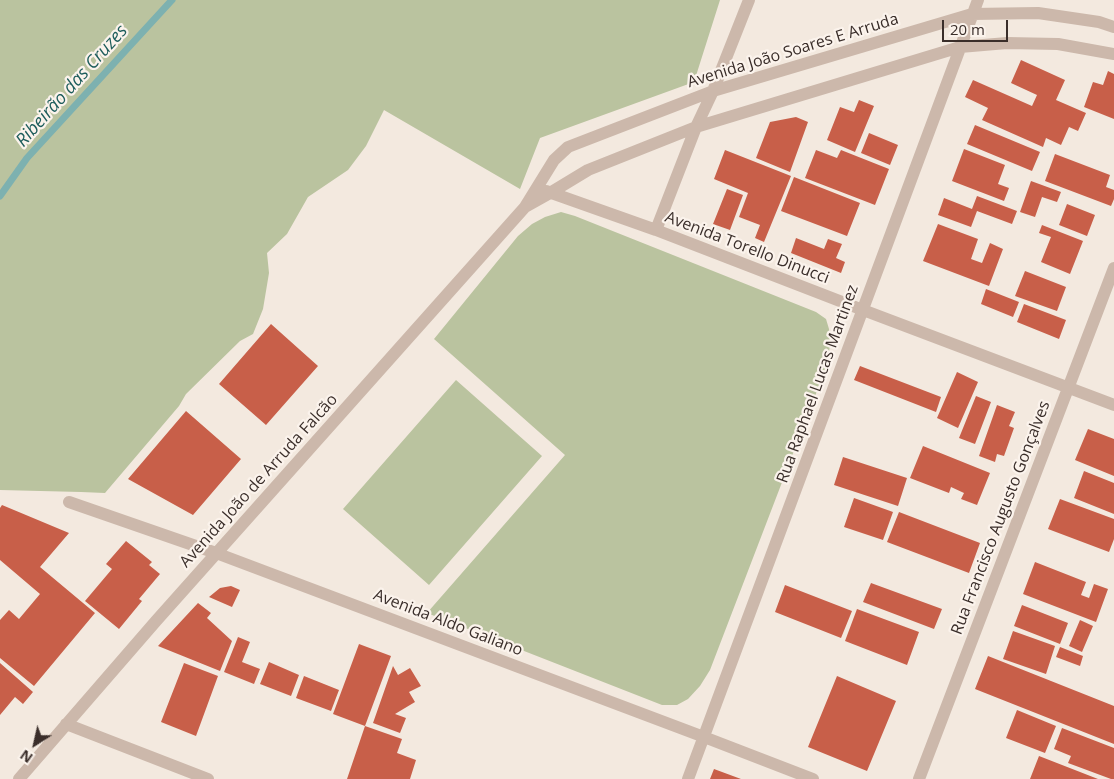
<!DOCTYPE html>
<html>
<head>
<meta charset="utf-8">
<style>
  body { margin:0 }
  #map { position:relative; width:1114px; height:779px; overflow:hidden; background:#f3e9df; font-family:"Open Sans",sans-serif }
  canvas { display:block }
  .north { position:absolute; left:10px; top:719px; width:50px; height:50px; -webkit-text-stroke:4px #fbf3ec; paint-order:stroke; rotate:215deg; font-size:14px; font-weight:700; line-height:20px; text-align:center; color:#3a2e2a }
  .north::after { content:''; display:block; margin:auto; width:18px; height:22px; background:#3a2e2a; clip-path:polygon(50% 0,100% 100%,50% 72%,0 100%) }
  .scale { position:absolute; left:942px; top:20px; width:66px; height:22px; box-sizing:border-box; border:2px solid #3a2e2a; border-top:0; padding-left:6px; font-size:15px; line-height:18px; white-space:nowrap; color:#3a2e2a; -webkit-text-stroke:4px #fbf3ec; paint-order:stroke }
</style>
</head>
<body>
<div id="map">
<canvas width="1114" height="779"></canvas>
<div class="north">N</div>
<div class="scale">20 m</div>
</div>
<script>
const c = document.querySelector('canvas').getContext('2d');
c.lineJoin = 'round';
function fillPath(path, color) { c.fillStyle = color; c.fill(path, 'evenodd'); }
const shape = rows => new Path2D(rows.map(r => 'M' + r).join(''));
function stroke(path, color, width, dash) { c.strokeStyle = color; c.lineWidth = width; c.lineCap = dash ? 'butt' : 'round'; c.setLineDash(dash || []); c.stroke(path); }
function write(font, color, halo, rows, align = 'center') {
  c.font = font + ' "Open Sans",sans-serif'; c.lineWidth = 4.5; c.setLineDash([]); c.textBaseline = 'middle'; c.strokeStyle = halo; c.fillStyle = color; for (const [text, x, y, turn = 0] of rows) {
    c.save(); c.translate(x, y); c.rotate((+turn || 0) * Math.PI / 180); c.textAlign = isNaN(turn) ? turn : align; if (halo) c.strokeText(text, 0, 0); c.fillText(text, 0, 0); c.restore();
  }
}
fillPath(shape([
  [0,0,720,0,694,82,540,138,520,189,384,110,366,146,348,170,308,197,287,234,267,253,269,273,263,309,253,334,240,341,186,394,179,406,105,493,81,492,0,490],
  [561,212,575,216,816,312,826,319,829,329,830,345,827,365,710,670,700,686,688,699,677,705,662,705,427,613,565,455,434,339,518,236,532,224,545,217],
  [456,380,542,456,429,585,343,509]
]), '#bac39f');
stroke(shape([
  [0,196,27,158,172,0]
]), '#7db1b0', 7);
fillPath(shape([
  [1021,60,1065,80,1056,100,1086,113,1078,131,1069,127,1061,145,1046,138,1043,147,982,120,988,108,965,97,973,80,1032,106,1037,95,1011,83],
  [1108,71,1114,74,1114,119,1084,107,1093,82,1103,85],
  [859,100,874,106,855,152,827,140,840,107,854,112],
  [796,117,808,122,790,172,756,158,770,122],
  [975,125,1040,152,1032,171,967,144],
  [869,133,898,145,890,165,861,153],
  [964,149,1005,165,998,184,1009,188,1004,201,952,181],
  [725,150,791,176,764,242,755,238,760,225,739,217,748,193,714,179],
  [816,150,837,158,841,150,889,169,875,205,805,178],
  [1055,154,1110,175,1106,187,1114,190,1114,199,1111,206,1045,181],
  [794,177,860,203,847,236,781,211],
  [1031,181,1061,192,1057,202,1042,197,1035,217,1020,212],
  [727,189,743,195,730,230,713,224],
  [977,196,1017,211,1012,224,977,211,971,227,938,215,944,198,972,209],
  [1067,204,1095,215,1087,236,1059,225],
  [938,224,978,239,971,259,982,263,990,243,1003,249,989,286,923,261],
  [1042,225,1083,241,1070,274,1041,262,1051,237,1039,233],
  [796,238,824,249,828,239,842,244,836,258,845,262,841,273,791,253],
  [1025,271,1066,287,1057,311,1015,296],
  [986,289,1019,302,1013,317,981,304],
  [1024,304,1066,320,1059,339,1017,322],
  [271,324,318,366,266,425,219,384],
  [860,366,941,397,936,412,854,380],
  [957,372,978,382,958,428,937,418],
  [976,396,991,402,975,444,959,438],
  [997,405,1015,412,1009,426,1014,428,1004,456,997,454,995,462,979,456],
  [186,411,241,459,193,515,128,479],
  [1088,429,1114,439,1114,476,1075,460],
  [923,446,990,473,977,505,961,499,964,493,951,487,949,493,910,478],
  [843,457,907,478,898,506,834,485],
  [1084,471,1114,483,1114,514,1074,498],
  [854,498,893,512,883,540,844,527],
  [1060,499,1114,519,1114,539,1109,552,1048,529],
  [2,505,69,533,40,567,95,613,34,686,0,658,0,620,9,610,19,619,40,594,0,560,0,508],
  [899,512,980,543,969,573,887,542],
  [126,541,152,562,149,565,160,574,139,599,142,601,119,629,85,601,112,569,106,564],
  [1035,562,1086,582,1081,595,1089,598,1094,584,1108,589,1096,622,1023,594],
  [871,583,942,609,934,629,863,602],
  [785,585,852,611,841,638,775,612],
  [231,586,240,590,232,607,209,597,220,588],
  [198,603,211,613,207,618,232,641,220,671,158,646],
  [1022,605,1068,623,1060,644,1014,626],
  [857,609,919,632,907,665,845,641],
  [1080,620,1093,626,1082,652,1069,646],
  [1013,631,1055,646,1046,674,1003,659],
  [238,637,250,642,242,662,260,669,254,684,224,672],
  [359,644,391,656,365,726,333,714],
  [1060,647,1083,656,1080,666,1056,657],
  [988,656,1114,706,1114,744,975,689],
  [269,662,299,675,291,696,260,684],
  [0,663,33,692,23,704,15,697,0,715],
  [184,663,218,676,196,736,161,722],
  [393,666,398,675,410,668,421,686,409,692,415,702,395,714,406,718,400,733,373,723],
  [304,676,339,690,331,711,296,698],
  [837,676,896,701,867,771,808,747],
  [1017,710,1056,726,1045,753,1006,738],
  [365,726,402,739,397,753,416,760,410,779,347,779],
  [1062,728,1114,748,1114,779,1111,779,1068,763,1071,756,1054,749],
  [1039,756,1098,779,1030,779],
  [714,769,741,779,710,779]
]), '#c85f49');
stroke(shape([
  [546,191,656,230,863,310,1114,405],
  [525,207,550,193,588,170,696,127,960,47,1007,43,1058,44,1114,54],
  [656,230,696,127,713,91,749,0],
  [69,502,216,553,704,737,813,779],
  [66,724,208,779],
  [19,779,156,621,525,207,554,160,568,147,713,91,972,14,1038,13,1099,22,1114,27],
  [688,779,978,0],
  [919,779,1114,268]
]), '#ccb8ab', 12);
write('16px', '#3a2e2a', '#fbf3ec', [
  ["Avenida João Soares E Arruda",793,51,-17],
  ["Avenida Torello Dinucci",747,248,21],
  ["Rua Raphael Lucas Martinez",818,384,-70],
  ["Avenida João de Arruda Falcão",259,481,-48],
  ["Rua Francisco Augusto Gonçalves",1001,518,-69],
  ["Avenida Aldo Galiano",448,623,21]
]);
write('italic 18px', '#1e5d5c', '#fbf3ec', [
  ["Ribeirão das Cruzes",72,86,-48]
]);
</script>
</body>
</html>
